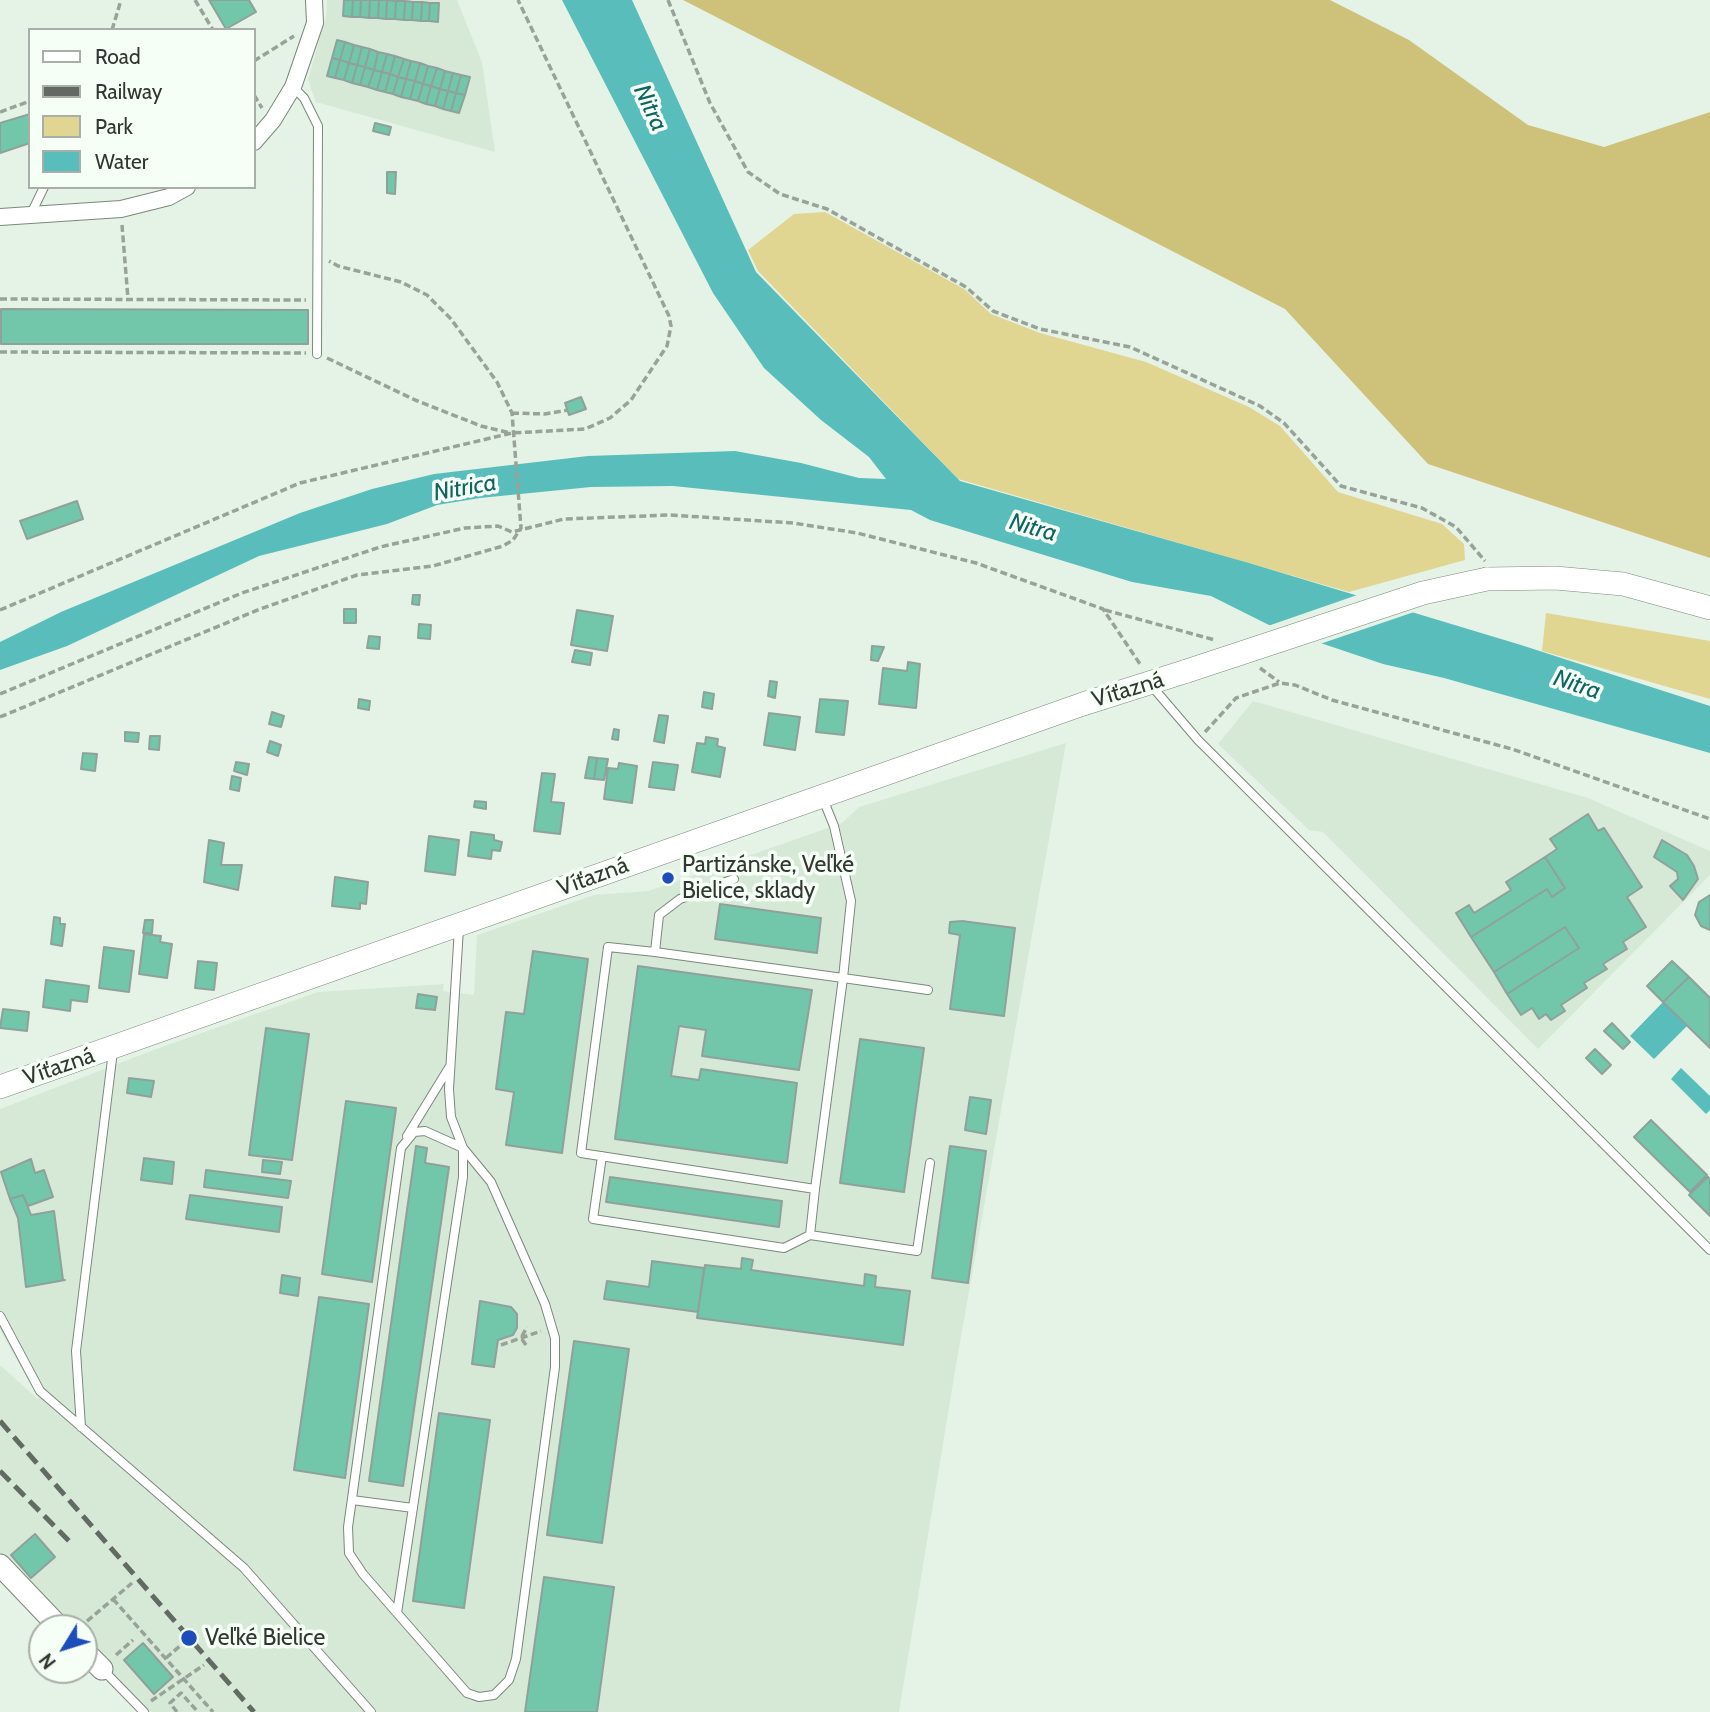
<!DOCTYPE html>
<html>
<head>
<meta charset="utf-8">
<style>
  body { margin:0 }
  #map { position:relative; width:1710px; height:1712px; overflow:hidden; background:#e5f3e6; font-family:Cabin,sans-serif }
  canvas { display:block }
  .legend { position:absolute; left:28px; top:28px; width:228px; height:161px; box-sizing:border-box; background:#f6fff6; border:2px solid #a8afa8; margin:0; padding:9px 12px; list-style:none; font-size:21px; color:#323732 }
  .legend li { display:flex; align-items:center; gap:14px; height:35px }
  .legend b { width:35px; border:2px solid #a8afa8 }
  .north { position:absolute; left:28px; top:1614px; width:70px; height:70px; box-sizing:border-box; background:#f6fff6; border:2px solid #a8afa8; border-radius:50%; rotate:232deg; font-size:19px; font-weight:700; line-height:28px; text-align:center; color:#323732 }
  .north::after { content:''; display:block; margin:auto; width:24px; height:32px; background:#1d4dbb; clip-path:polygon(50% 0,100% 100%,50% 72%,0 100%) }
</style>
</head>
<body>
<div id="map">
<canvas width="1710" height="1712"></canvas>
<ul class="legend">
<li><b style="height:9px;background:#fff"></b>Road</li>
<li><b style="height:9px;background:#636a63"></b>Railway</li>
<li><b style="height:19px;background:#e1d592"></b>Park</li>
<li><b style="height:19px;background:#59bdbb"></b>Water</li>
</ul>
<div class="north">N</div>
</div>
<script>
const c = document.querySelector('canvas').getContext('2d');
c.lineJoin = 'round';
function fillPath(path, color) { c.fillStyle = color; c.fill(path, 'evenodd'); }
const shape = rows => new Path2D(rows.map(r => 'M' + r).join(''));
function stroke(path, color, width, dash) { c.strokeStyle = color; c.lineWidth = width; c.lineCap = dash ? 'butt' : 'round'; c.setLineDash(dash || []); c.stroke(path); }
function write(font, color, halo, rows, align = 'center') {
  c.font = font + ' Cabin,sans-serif'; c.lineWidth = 7; c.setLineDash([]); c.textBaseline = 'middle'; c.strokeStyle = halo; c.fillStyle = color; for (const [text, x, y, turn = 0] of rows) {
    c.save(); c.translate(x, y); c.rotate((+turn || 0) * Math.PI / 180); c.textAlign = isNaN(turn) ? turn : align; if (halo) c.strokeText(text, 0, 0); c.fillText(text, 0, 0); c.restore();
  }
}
fillPath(shape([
  [327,0,457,0,482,62,495,152,316,102,308,80,326,16],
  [1253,701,1588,798,1710,851,1710,875,1538,1049,1323,832,1309,830,1218,744],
  [1066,743,956,1365,899,1712,137,1712,84,1652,84,1628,63,1628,0,1556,0,1365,39,1400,0,1330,0,1109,159,1048,318,992,444,984,443,991,474,995,477,935,594,895,648,891,842,823,859,807]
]), '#d6e9d7');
fillPath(shape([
  [825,212,964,289,991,314,1040,333,1146,362,1249,407,1280,426,1338,492,1442,524,1464,544,1465,560,1349,592,958,479,758,271,748,250,794,214],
  [1546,613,1710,641,1710,699,1542,651]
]), '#e1d592');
fillPath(shape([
  [683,0,1330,0,1409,40,1528,125,1604,147,1710,112,1710,558,1428,464,1285,309]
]), '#cec27a');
fillPath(shape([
  [562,0,632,0,756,272,960,481,1249,563,1521,645,1710,706,1710,753,1444,678,1383,664,1273,627,1211,596,1132,582,930,520,911,510,673,486,591,487,480,498,437,505,387,524,259,556,67,646,0,670,0,642,61,612,300,513,372,489,434,474,588,456,735,451,801,463,859,478,886,479,869,457,821,420,764,368,713,293],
  [1663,1002,1687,1026,1654,1059,1630,1036],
  [1681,1068,1710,1096,1710,1110,1706,1114,1671,1079]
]), '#59bdbb');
fillPath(shape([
  [1363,593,1420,610,1317,645,1265,627]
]), '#e5f3e6');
const building = shape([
  [209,0,249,0,256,12,226,29,209,0],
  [344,0,353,0,352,17,343,16,344,0],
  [353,0,361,0,360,17,352,17,353,0],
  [361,0,370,0,369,18,360,17,361,0],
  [370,0,379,0,378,18,369,18,370,0],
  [379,0,387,0,386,19,378,18,379,0],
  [387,0,396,1,395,19,386,19,387,0],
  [396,1,405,1,404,20,395,19,396,1],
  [405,1,413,2,412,20,404,20,405,1],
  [413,2,422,2,421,21,412,20,413,2],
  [422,2,430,3,429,21,421,21,422,2],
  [430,3,439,3,438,22,429,21,430,3],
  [337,40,345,42,340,60,332,58,337,40],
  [345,42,354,45,349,63,340,60,345,42],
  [354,45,362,47,357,65,349,63,354,45],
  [362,47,370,49,365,67,357,65,362,47],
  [370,49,378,52,374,70,365,67,370,49],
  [378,52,387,54,382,72,374,70,378,52],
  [387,54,395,56,390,74,382,72,387,54],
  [395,56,404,59,398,77,390,74,395,56],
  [332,58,340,60,335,78,327,76,332,58],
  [404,59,411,61,406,79,398,77,404,59],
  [340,60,349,63,344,80,335,78,340,60],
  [411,61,420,63,415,81,406,79,411,61],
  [349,63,357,65,352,83,344,80,349,63],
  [420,63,428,66,423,84,415,81,420,63],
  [357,65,365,67,360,85,352,83,357,65],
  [428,66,437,68,431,86,423,84,428,66],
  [365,67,374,70,368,87,360,85,365,67],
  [437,68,445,71,440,89,431,86,437,68],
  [374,70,382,72,377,90,368,87,374,70],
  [445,71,453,73,448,91,440,89,445,71],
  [382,72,390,74,385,92,377,90,382,72],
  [453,73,461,75,456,93,448,91,453,73],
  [390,74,398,77,393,94,385,92,390,74],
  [461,75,470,77,465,95,456,93,461,75],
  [398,77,406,79,401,97,393,94,398,77],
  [406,79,415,81,410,99,401,97,406,79],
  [415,81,423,84,418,101,410,99,415,81],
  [423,84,431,86,426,104,418,101,423,84],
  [431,86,440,89,435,106,426,104,431,86],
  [440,89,448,91,443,109,435,106,440,89],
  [448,91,456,93,451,111,443,109,448,91],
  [456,93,465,95,459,113,451,111,456,93],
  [30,114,30,143,0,153,0,123,30,114],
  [375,123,391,127,389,135,373,131,375,123],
  [387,172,396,172,395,194,387,193,387,172],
  [1,309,308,310,308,344,1,344,1,309],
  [581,397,586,409,569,415,565,403,581,397],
  [77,501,83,519,27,539,20,521,77,501],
  [413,595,420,595,419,605,412,604,413,595],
  [344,609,356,609,356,623,344,623,344,609],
  [577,610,613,616,607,651,571,645,577,610],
  [419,624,431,625,430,639,418,638,419,624],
  [369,636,380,637,379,649,367,648,369,636],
  [872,646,884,647,878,661,871,660,872,646],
  [575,650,592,653,590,665,572,662,575,650],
  [908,662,920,664,916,708,879,704,883,668,907,671,908,662],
  [770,681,777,682,775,698,768,696,770,681],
  [704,692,714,694,712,709,702,707,704,692],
  [359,699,370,701,369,710,358,708,359,699],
  [820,699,848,701,844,735,816,732,820,699],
  [272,712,284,716,281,727,269,724,272,712],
  [769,713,800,717,795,750,764,745,769,713],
  [659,715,668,716,664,743,654,741,659,715],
  [614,729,619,730,618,740,612,739,614,729],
  [125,732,139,733,138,742,125,741,125,732],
  [150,736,160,736,159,750,149,749,150,736],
  [706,737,718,739,717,746,725,748,720,777,692,772,697,743,705,744,706,737],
  [270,741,281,745,278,756,267,752,270,741],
  [83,753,97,754,95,771,81,769,83,753],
  [589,757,597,758,594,779,585,778,589,757],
  [597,758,608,759,604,780,594,779,597,758],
  [236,762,249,764,247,775,234,771,236,762],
  [653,762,678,765,674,790,649,787,653,762],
  [619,763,637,766,632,803,604,799,608,768,618,769,619,763],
  [542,773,555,774,551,802,564,803,560,834,534,831,542,773],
  [232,776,241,778,239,791,230,789,232,776],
  [475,801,486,802,486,809,474,807,475,801],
  [1588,814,1598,831,1604,828,1642,887,1627,897,1646,927,1623,942,1627,949,1603,964,1607,969,1584,983,1587,988,1561,1005,1565,1011,1551,1020,1546,1014,1539,1019,1532,1008,1521,1015,1507,994,1579,948,1565,927,1494,972,1471,937,1547,889,1552,897,1565,888,1545,857,1557,849,1550,839,1588,814],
  [471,832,494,835,494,840,502,842,500,851,492,850,491,859,468,856,471,832],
  [429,836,459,840,455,875,425,871,429,836],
  [209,840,224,843,221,865,242,865,238,890,204,882,209,840],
  [1662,840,1687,855,1694,866,1698,879,1683,900,1670,886,1678,879,1677,872,1654,857,1662,840],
  [1545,857,1565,888,1552,897,1547,889,1471,937,1456,913,1469,905,1474,913,1511,890,1506,882,1545,857],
  [335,877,368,882,366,904,360,903,360,909,332,906,335,877],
  [1710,895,1710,930,1701,926,1695,915,1699,902,1710,895],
  [720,904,821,918,817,953,715,939,720,904],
  [54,917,60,918,60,924,65,924,62,946,51,944,54,917],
  [145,920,153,920,152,933,143,933,145,920],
  [962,921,1015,928,1004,1016,950,1009,960,935,949,933,950,922,962,921],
  [1565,927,1579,948,1507,994,1494,972,1565,927],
  [144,934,161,936,160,942,172,944,167,978,139,974,144,934],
  [104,947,134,951,129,992,99,988,104,947],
  [533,951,588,959,562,1153,506,1145,514,1092,496,1089,506,1012,524,1014,533,951],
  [198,961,217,963,214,990,195,988,198,961],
  [1672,961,1689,977,1663,1002,1647,986,1672,961],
  [638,966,812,990,799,1070,702,1056,706,1030,679,1026,671,1076,699,1080,701,1069,797,1083,787,1163,615,1139,638,966],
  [1689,977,1710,998,1710,1048,1663,1002,1689,977],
  [46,980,89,986,87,1002,71,1000,70,1011,43,1007,46,980],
  [418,994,437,997,435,1010,416,1008,418,994],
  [3,1009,29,1012,27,1031,0,1028,3,1009],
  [1612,1023,1630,1042,1623,1049,1604,1031,1612,1023],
  [266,1028,309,1034,292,1160,249,1155,266,1028],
  [860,1039,924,1048,904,1192,840,1183,860,1039],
  [1595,1049,1611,1065,1602,1074,1586,1058,1595,1049],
  [129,1078,154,1081,151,1097,127,1093,129,1078],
  [970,1097,991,1100,986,1134,965,1130,970,1097],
  [346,1101,396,1108,372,1282,322,1274,346,1101],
  [1651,1120,1707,1175,1690,1192,1634,1137,1651,1120],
  [416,1146,427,1148,425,1163,449,1167,403,1486,369,1481,416,1146],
  [950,1146,986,1151,968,1283,932,1278,950,1146],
  [144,1158,174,1162,172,1184,141,1180,144,1158],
  [31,1159,35,1173,44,1170,53,1197,28,1206,23,1195,10,1199,1,1172,31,1159],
  [263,1160,282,1162,280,1174,262,1172,263,1160],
  [206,1170,291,1181,288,1198,204,1187,206,1170],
  [610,1177,782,1201,779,1227,606,1202,610,1177],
  [1708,1177,1710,1179,1710,1216,1689,1195,1708,1177],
  [23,1195,31,1215,54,1211,63,1280,65,1280,26,1287,18,1218,10,1199,23,1195],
  [190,1195,282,1207,279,1232,186,1219,190,1195],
  [742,1258,753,1260,751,1270,864,1286,865,1274,876,1276,875,1287,910,1291,903,1345,697,1318,705,1265,741,1269,742,1258],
  [652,1261,704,1268,698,1312,604,1299,607,1281,649,1287,652,1261],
  [282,1275,300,1278,298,1296,280,1293,282,1275],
  [319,1297,369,1304,345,1478,294,1470,319,1297],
  [480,1301,511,1307,517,1314,517,1328,513,1335,498,1340,494,1367,472,1364,480,1301],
  [574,1341,629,1349,602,1543,547,1535,574,1341],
  [439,1413,490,1420,464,1608,413,1601,439,1413],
  [35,1534,55,1557,31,1578,11,1555,35,1534],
  [544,1577,614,1587,597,1712,525,1712,544,1577],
  [143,1643,173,1677,154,1694,124,1660,143,1643]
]);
fillPath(building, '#72c7aa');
stroke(building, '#8fa19a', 2);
const service = shape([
  [293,87,304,98,318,126,317,354],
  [30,216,44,187],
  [1150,684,1198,740,1710,1250],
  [823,799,834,826,851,901,843,978,815,1189,581,1153,608,947,655,952,843,978,928,990],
  [655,952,659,915,680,899,734,879],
  [407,1136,450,1066],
  [602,1156,593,1219,784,1248,810,1235,917,1251,930,1163],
  [810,1235,815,1189],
  [0,1316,40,1391,244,1568,371,1712],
  [81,1427,76,1351,113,1051],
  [352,1500,413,1508],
  [397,1613,363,1574,349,1553,348,1527,401,1148,414,1132,425,1131,463,1148,491,1182,545,1304,555,1338,555,1367,516,1659,509,1680,494,1695,479,1697,467,1693,397,1613,463,1177,463,1148,451,1117,449,1089,459,928],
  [104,1671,144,1712]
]);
const minor = shape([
  [254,142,273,120,293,87,315,23,314,0],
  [0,217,121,209,169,197,187,187]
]);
const tertiary = shape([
  [0,1565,60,1628],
  [84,1651,102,1669]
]);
const secondary = shape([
  [1487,579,1555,578,1623,584,1710,608],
  [0,1087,1083,704,1187,671]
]);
stroke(service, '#7b887c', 10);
stroke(minor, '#7b887c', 18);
stroke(tertiary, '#7b887c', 23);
stroke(secondary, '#7b887c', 24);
stroke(shape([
  [195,0,213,30],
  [668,0,710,103,748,172,780,194,827,209,966,287,993,311,1040,329,1130,347,1260,406,1284,423,1341,486,1422,508,1456,527,1485,561],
  [112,30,121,0],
  [254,61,294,36],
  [254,95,262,108],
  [0,112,30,101],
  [122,225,128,299],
  [0,299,306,300],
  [0,352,306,353],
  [327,358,415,400,481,426,510,433],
  [512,413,545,414,568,410],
  [0,610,300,483,512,433,585,429,610,418,631,400,667,346,671,326,669,316,518,0],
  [1105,610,1215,640],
  [1260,668,1279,682],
  [0,694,242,593,380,547,465,528,498,526,512,532,564,519,670,515,793,523,857,533,976,563,1103,609,1140,664],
  [0,717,260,609,357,575,433,566,503,546,513,540,521,528,512,413,497,382,451,319,427,295,401,282,338,266,329,261],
  [1205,732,1236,698,1280,683,1295,685,1332,700,1512,749,1710,819],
  [501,1345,541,1331],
  [526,1345,521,1338,527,1327],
  [113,1599,213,1712],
  [79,1628,132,1583],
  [116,1655,133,1640],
  [166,1658,195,1633],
  [151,1701,204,1665],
  [177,1712,170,1703,181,1693,198,1712]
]), '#98a298', 3.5, [7, 3.5]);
stroke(service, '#fff', 8);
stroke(minor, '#fff', 16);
stroke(tertiary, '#fff', 21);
stroke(secondary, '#fff', 23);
stroke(shape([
  [0,1421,254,1712],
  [0,1471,70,1542]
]), '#636a63', 5, [14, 7]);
const secondaryBridge = shape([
  [1187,671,1423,593,1487,579]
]);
stroke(secondaryBridge, '#7b887c', 24, []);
stroke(secondaryBridge, '#fff', 23);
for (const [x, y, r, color] of [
  [668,878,7,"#1d4dbb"],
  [189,1638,9,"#1d4dbb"]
]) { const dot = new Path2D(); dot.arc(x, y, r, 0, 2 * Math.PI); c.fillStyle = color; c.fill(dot); stroke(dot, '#f6fff6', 2.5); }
write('23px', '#323732', '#f6fff6', [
  ["Víťazná",1128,690,-17],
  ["Víťazná",593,877,-20],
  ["Víťazná",59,1067,-19]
]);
write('23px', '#323732', '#f6fff6', [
  ["Partizánske, Veľké",682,865],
  ["Bielice, sklady",682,891],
  ["Veľké Bielice",205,1638]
], 'left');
write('italic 24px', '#106563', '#f6fff6', [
  ["Nitra",650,108,65],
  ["Nitrica",465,488,-10],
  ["Nitra",1033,528,16],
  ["Nitra",1577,685,18]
]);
</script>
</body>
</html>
